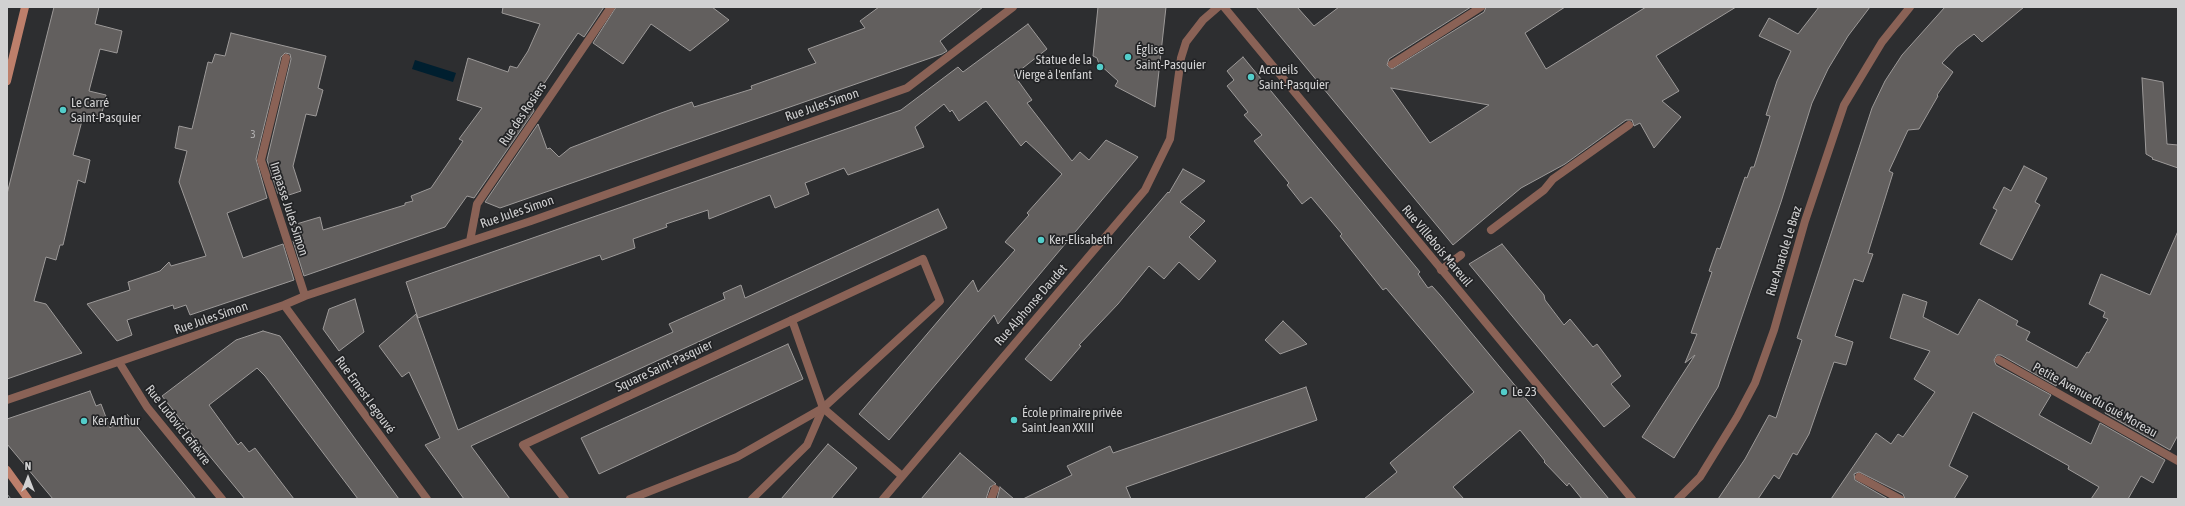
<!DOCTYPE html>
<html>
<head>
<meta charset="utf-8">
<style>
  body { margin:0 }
  #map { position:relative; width:2185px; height:506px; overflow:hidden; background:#2d2e30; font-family:"Asap Condensed",sans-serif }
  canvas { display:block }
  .frame { position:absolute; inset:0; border:8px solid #d1d1d2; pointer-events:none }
  .north { position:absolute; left:8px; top:458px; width:40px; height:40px; -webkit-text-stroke:3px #232426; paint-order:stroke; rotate:0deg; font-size:11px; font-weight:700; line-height:16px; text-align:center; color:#d1d1d2 }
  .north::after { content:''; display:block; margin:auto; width:14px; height:18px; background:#d1d1d2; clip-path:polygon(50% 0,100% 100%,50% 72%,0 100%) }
</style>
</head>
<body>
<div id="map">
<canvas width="2185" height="506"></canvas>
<div class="frame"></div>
<div class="north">N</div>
</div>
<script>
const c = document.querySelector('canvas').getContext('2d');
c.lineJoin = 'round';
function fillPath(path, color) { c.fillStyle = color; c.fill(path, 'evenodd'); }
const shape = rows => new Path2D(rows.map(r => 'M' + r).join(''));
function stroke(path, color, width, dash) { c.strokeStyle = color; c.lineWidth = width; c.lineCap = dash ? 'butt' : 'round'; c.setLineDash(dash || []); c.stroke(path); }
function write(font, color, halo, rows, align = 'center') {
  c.font = font + ' "Asap Condensed",sans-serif'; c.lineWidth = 3.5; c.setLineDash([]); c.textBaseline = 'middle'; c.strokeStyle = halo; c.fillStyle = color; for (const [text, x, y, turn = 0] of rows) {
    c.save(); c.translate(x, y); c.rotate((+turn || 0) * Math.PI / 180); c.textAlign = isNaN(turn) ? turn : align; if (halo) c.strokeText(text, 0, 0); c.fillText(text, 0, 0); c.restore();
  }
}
fillPath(shape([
  [415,60,456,73,453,82,412,69]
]), '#001f2f');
const building = shape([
  [54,7,99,7,95,24,122,31,117,53,100,49,89,91,106,95,101,117,84,113,73,155,90,160,85,183,78,180,63,245,60,245,56,260,46,257,34,301,46,304,82,353,7,379,7,194,54,7],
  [503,7,604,7,584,37,578,33,567,49,531,103,534,111,474,198,467,196,445,227,304,276,293,241,298,239,293,225,320,217,323,230,405,205,405,203,413,201,411,196,431,188,463,141,459,139,482,108,457,100,468,58,508,72,510,66,517,68,528,51,540,24,502,13,503,7],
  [616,7,712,7,729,20,690,51,651,24,623,64,593,43,616,7],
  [879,7,983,7,940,41,947,51,942,54,500,208,485,202,538,124,547,149,550,148,559,157,570,148,661,113,692,102,694,107,752,89,751,86,816,63,808,49,865,28,860,21,879,7],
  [1098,7,1166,7,1155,107,1115,86,1118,81,1099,64,1097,58,1093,56,1098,7],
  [1256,7,1297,7,1314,26,1339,7,1471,7,1389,59,1387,65,1392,69,1484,12,1486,7,1565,7,1525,33,1546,69,1646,7,1736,7,1656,56,1679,91,1662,101,1681,117,1654,148,1640,123,1634,126,1632,120,1626,120,1565,164,1521,188,1453,245,1256,7],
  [1391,88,1489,105,1430,143,1391,88],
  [1819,7,1870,7,1848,36,1828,69,1812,103,1781,202,1718,387,1674,458,1642,437,1695,355,1685,363,1697,334,1691,333,1712,272,1709,271,1717,248,1720,249,1745,177,1747,178,1751,167,1754,167,1770,116,1766,115,1777,81,1791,51,1759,36,1769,18,1798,34,1819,7],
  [1945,7,2024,7,1982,42,1974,34,1957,47,1942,63,1953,72,1937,95,1938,96,1919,129,1908,130,1889,171,1893,173,1868,253,1873,254,1863,282,1854,279,1835,336,1853,342,1846,365,1834,362,1809,434,1797,455,1793,453,1779,479,1774,475,1758,499,1718,499,1745,459,1769,415,1776,418,1802,340,1797,338,1872,108,1885,81,1902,55,1945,7],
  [1028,24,1047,49,1014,75,1032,100,1027,103,1072,161,1080,152,1089,160,1106,140,1138,157,998,324,994,315,889,440,859,414,973,280,978,292,1015,250,1005,242,1029,215,1027,213,1062,174,1026,141,1021,146,986,101,959,121,952,110,950,112,944,104,915,127,924,147,848,175,844,168,805,183,809,194,775,208,770,195,709,219,708,210,666,224,667,227,633,239,635,248,602,260,600,255,418,318,406,282,901,110,958,67,963,72,1028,24],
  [231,33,326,56,318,88,323,90,316,116,306,114,293,166,301,191,283,197,281,193,278,194,267,160,291,59,290,54,285,53,281,57,256,159,267,198,227,213,243,258,283,244,294,280,190,315,186,305,174,309,173,305,127,320,132,335,117,341,87,304,130,290,128,282,160,271,169,262,171,266,206,256,179,182,187,151,175,148,179,126,192,129,208,62,212,63,215,54,225,56,231,33],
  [1243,57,1420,272,1418,274,1428,288,1432,286,1441,296,1609,499,1582,499,1569,483,1567,486,1544,462,1545,461,1520,430,1453,487,1464,499,1364,499,1397,472,1390,463,1474,392,1386,288,1383,290,1340,236,1342,234,1311,197,1302,204,1287,185,1289,183,1254,141,1262,135,1244,115,1248,112,1227,86,1234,80,1227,71,1243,57],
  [2142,78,2163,82,2167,144,2178,145,2178,168,2152,159,2153,158,2146,154,2142,78],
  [2024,166,2047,178,2035,202,2040,205,2012,260,1980,244,1997,210,1993,208,2004,187,2011,191,2024,166],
  [1183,169,1205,181,1180,202,1205,221,1189,237,1216,261,1199,280,1179,262,1164,279,1149,266,1118,304,1079,345,1081,346,1051,381,1025,359,1168,192,1169,193,1183,169],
  [938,209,947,228,471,446,510,499,464,499,425,445,440,438,409,372,402,377,379,346,416,314,458,430,673,332,669,324,725,299,723,293,741,285,745,298,938,209],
  [2178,231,2178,435,2170,450,2105,413,2107,408,2059,381,2056,386,2001,355,1997,355,1994,360,1996,365,2051,395,2039,415,2091,444,2100,423,2165,460,2153,483,2141,476,2128,499,2091,499,2099,487,2068,469,2069,466,1973,412,1949,466,1968,476,1954,499,1905,499,1903,494,1859,472,1854,474,1855,480,1888,499,1831,499,1876,433,1891,444,1898,434,1903,437,1935,392,1914,379,1930,351,1890,338,1903,294,1927,302,1923,317,1958,335,1979,299,2018,321,2016,325,2030,332,2026,340,2077,368,2087,352,2089,353,2108,319,2103,317,2105,312,2089,304,2101,274,2150,295,2178,231],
  [1502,244,1544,295,1545,300,1564,325,1570,319,1593,347,1597,344,1621,376,1611,384,1630,406,1604,427,1469,264,1502,244],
  [355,299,364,332,339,351,323,329,329,309,355,299],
  [1283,321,1307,344,1280,354,1265,340,1283,321],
  [263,331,280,336,399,499,358,499,265,376,257,368,209,405,238,445,241,442,249,452,255,448,294,499,245,499,194,437,162,396,236,340,263,331],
  [788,344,803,379,599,474,581,438,788,344],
  [1306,387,1317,420,1126,487,1131,499,1023,499,1072,475,1067,466,1110,446,1113,453,1306,387],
  [90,391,96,406,101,404,110,428,127,414,196,499,53,499,7,444,7,419,90,391],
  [828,444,857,468,831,499,781,499,828,444],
  [960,453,996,484,990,487,986,499,921,499,960,453],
  [1000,487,1014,499,997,499,1000,487]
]);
fillPath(building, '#625f5e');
stroke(building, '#9d9a99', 1);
stroke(shape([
  [1491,230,1544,190,1553,179,1629,125],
  [1441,270,1461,255],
  [752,499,807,445,823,408,940,301,923,259,792,320],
  [991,499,995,489]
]), '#8a6256', 8);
stroke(shape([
  [1224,7,1632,499],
  [286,58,261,160,305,296],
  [1392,64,1481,7],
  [470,241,477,204,611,7],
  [284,305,427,499],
  [1999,360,2178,461],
  [119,362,147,407,222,499],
  [7,400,284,305,305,296,531,221,907,88,1013,7],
  [1859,477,1900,499],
  [565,499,523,445,792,320,823,408,902,476],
  [630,499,737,457,823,408],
  [883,499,1145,190,1170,139,1181,58,1186,42,1203,20,1218,7],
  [1678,499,1700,477,1737,417,1755,383,1774,330,1805,221,1844,105,1882,42,1910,7]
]), '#8a6256', 8);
stroke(shape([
  [7,81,25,7],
  [7,470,28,499]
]), '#bd7f6b', 8);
stroke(shape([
  [7,494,11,499]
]), '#999a9b', 1);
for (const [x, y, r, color] of [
  [1128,57,4,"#53cdca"],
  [1100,67,4,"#53cdca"],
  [1251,77,4,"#53cdca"],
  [63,110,4,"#53cdca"],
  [1041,240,4,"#53cdca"],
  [1504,392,4,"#53cdca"],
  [1014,420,4,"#53cdca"],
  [84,421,4,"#53cdca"]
]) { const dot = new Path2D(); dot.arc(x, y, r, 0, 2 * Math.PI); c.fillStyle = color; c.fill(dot); stroke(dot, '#232426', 1.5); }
write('11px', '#b5b4b5', null, [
  ["3",253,135]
]);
write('13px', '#d1d1d2', '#232426', [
  ["Église",1136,50],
  ["Saint-Pasquier",1136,65],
  ["Statue de la",1092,60,"right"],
  ["Vierge à l'enfant",1092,75,"right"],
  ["Accueils",1259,70],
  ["Saint-Pasquier",1259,85],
  ["Le Carré",71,103],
  ["Saint-Pasquier",71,118],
  ["Ker-Elisabeth",1049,240],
  ["Le 23",1512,392],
  ["École primaire privée",1022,413],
  ["Saint Jean XXIII",1022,428],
  ["Ker Arthur",92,421]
], 'left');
write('13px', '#d1d1d2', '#232426', [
  ["Rue Jules Simon",822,105,-19],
  ["Rue des Rosiers",523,114,-56],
  ["Impasse Jules Simon",289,209,72],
  ["Rue Jules Simon",517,212,-19],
  ["Rue Villebois Mareuil",1437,246,50],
  ["Rue Anatole Le Braz",1784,251,-73],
  ["Rue Alphonse Daudet",1031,305,-49],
  ["Rue Jules Simon",211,318,-19],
  ["Square Saint-Pasquier",664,366,-25],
  ["Rue Ernest Legouvé",365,395,54],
  ["Petite Avenue du Gué Moreau",2095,400,29],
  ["Rue Ludovic Lefièvre",178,425,52]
]);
</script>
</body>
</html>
